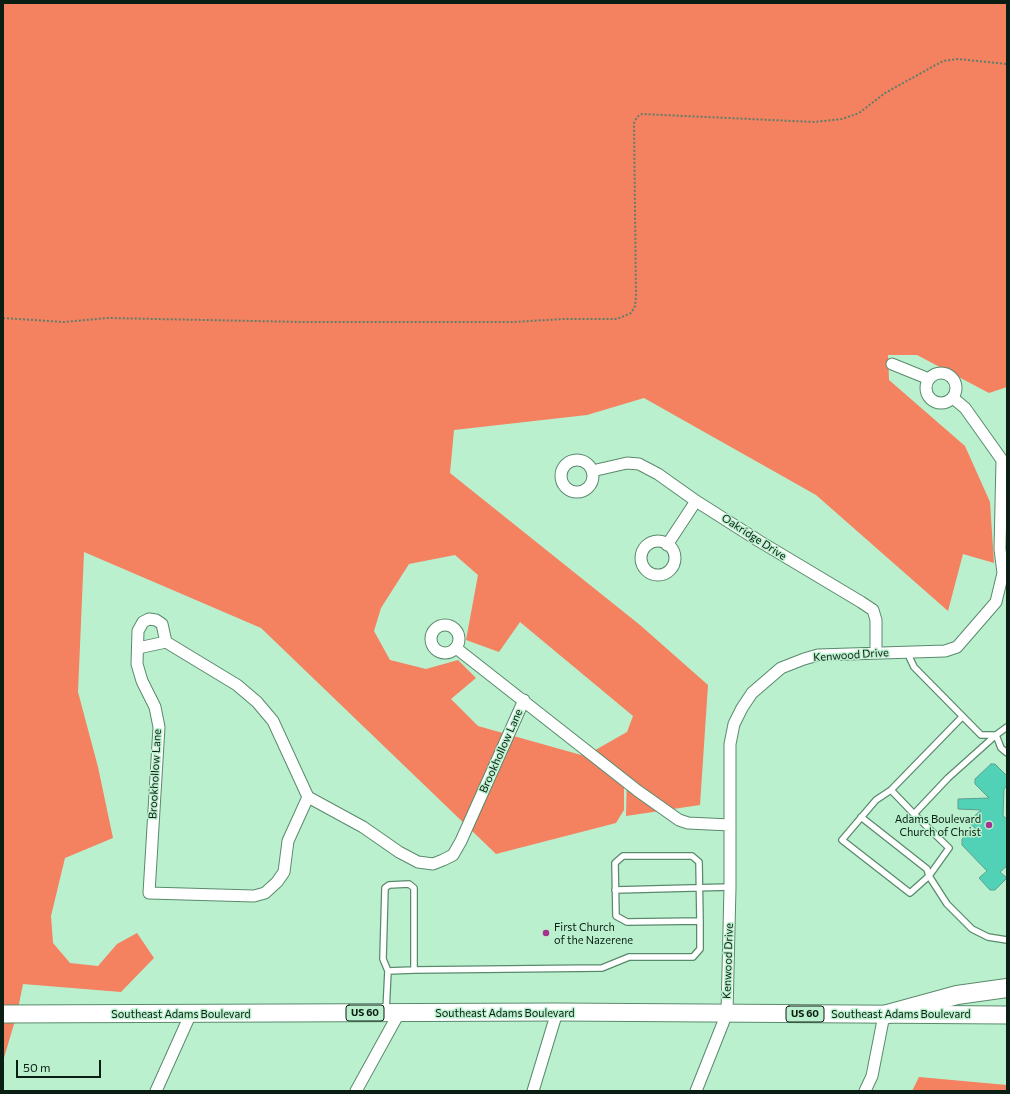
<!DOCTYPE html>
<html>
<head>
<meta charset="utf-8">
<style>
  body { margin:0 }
  #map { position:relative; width:1010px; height:1094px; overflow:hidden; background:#bbf0ce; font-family:Commissioner,sans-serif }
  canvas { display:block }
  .frame { position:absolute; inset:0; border:4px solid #0a1e13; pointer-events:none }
  .scale { position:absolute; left:16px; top:1060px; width:85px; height:18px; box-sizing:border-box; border:2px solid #0a1e13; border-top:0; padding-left:5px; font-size:12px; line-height:14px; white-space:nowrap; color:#0a1e13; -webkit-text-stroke:3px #bbf0ce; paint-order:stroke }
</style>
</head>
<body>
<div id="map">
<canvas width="1010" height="1094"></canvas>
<div class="frame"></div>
<div class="scale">50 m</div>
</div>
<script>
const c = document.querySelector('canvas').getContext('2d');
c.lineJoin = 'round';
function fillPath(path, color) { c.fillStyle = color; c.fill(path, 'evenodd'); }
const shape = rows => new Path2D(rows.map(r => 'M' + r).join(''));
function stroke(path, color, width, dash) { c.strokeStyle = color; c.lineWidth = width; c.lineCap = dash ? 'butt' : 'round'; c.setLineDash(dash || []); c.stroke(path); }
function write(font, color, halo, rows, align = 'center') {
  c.font = font + ' Commissioner,sans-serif'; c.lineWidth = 3; c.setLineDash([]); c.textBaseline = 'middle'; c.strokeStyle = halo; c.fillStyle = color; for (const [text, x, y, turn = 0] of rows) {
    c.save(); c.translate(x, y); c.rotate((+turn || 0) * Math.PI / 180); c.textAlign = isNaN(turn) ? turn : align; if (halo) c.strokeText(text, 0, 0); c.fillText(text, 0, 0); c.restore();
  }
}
fillPath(shape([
  [3,3,1007,3,1007,387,989,393,917,355,888,355,889,380,965,446,990,502,994,563,963,554,948,611,816,495,644,398,587,415,454,430,450,473,640,625,708,685,700,805,626,816,627,775,590,753,627,732,633,716,520,622,499,652,466,640,478,575,455,555,409,564,381,608,374,631,390,660,426,669,458,660,476,678,451,699,478,726,599,760,624,785,624,810,616,823,496,854,261,628,84,552,78,692,98,767,113,838,65,858,51,916,53,943,70,963,98,966,117,944,137,933,154,958,121,992,23,984,17,1014,3,1061],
  [919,1077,1007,1085,1007,1091,912,1091]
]), '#f48160');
const building = shape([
  [991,764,995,764,1007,776,1007,786,1004,789,1003,816,1007,819,1007,866,1000,872,1007,878,995,890,990,890,979,878,987,871,962,845,962,839,975,828,968,822,981,810,958,809,958,799,989,798,975,784,975,779,991,764]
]);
fillPath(building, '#51d2b7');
stroke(building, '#5e9e8f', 1);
const service = shape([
  [907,652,914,667,981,735,996,735,1007,727],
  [962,717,891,790,876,800,842,840,910,893,929,876,947,904,972,929,988,937,1007,940],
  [891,790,914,814],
  [861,817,927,869,929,876],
  [929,876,949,848,914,814,948,778,996,735,1001,748,1007,753],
  [615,890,730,887],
  [414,970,602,968,629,957,693,957,700,949,700,921,699,862,692,856,623,856,615,863,616,916,627,922,700,921],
  [386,1011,388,971,383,959,385,888,389,885,409,884,414,888,414,970,388,971]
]);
const minor = shape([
  [892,364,929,379],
  '926 388a15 15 0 1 1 30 0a15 15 0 1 1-30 0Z',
  '561 476a16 16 0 1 1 32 0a16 16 0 1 1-32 0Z',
  [592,471,627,463,639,464,658,474,696,501,759,541,861,602,873,610,876,620,876,653],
  '641 558a17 17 0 1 1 34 0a17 17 0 1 1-34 0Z',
  [667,545,696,501],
  [149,619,156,620,162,624,166,642,237,685,257,702,273,721,308,797,288,841,284,872,277,882,265,893,254,896,149,893,159,727,155,707,142,681,137,664,138,631,143,622,149,619],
  '431 639a14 14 0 1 1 28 0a14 14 0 1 1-28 0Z',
  [138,648,166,642],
  [456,648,638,791,679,820,688,823,730,825],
  [308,797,363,827,399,852,418,862,433,864,443,860,453,855,461,841,524,700],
  [156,1091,191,1013],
  [356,1091,399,1013],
  [533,1091,557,1012],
  [696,1091,727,1013,730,887,730,744,734,724,742,708,752,693,781,668,804,659,818,655,945,651,957,647,996,602,1003,573,1000,549,1002,460,965,408,953,398],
  [865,1091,872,1076,884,1015]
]);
const primary = shape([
  [3,1014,557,1012,1007,1015]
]);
const trunk = shape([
  [884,1015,957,995,1007,988]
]);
stroke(service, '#598a6c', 8);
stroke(minor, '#598a6c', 13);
stroke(primary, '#598a6c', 19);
stroke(trunk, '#598a6c', 20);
stroke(shape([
  [3,318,64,322,108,318,302,322,514,322,563,319,617,319,631,313,635,306,636,297,634,123,637,117,642,114,814,122,842,119,859,113,885,93,943,61,958,59,1007,64]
]), '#5c7f69', 2, [2, 2]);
stroke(service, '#fff', 5.5);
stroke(minor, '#fff', 11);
stroke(primary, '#fff', 17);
stroke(trunk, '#fff', 18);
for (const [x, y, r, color] of [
  [989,825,4,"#a5338f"],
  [546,933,4,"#a5338f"]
]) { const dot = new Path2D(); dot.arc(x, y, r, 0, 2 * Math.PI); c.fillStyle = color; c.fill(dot); stroke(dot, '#bbf0ce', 1.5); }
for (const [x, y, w] of [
  [365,1013,38],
  [805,1014,38]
]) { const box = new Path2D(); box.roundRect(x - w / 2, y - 8, w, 16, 3); c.fillStyle = '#bbf0ce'; c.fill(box); stroke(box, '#0a1e13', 1); }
write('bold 10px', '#0a1e13', null, [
  ["US 60",365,1013],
  ["US 60",805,1014]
]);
write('11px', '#0a1e13', '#bbf0ce', [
  ["Oakridge Drive",754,537,33],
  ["Kenwood Drive",851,655,-4],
  ["Brookhollow Lane",501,751,-66],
  ["Brookhollow Lane",155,774,-87],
  ["Kenwood Drive",728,961,-88],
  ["Southeast Adams Boulevard",505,1013],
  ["Southeast Adams Boulevard",181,1014],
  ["Southeast Adams Boulevard",901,1014]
]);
write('11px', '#0a1e13', '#bbf0ce', [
  ["Adams Boulevard",981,819],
  ["Church of Christ",981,832],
  ["First Church",554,927,"left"],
  ["of the Nazerene",554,940,"left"]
], 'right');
</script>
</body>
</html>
